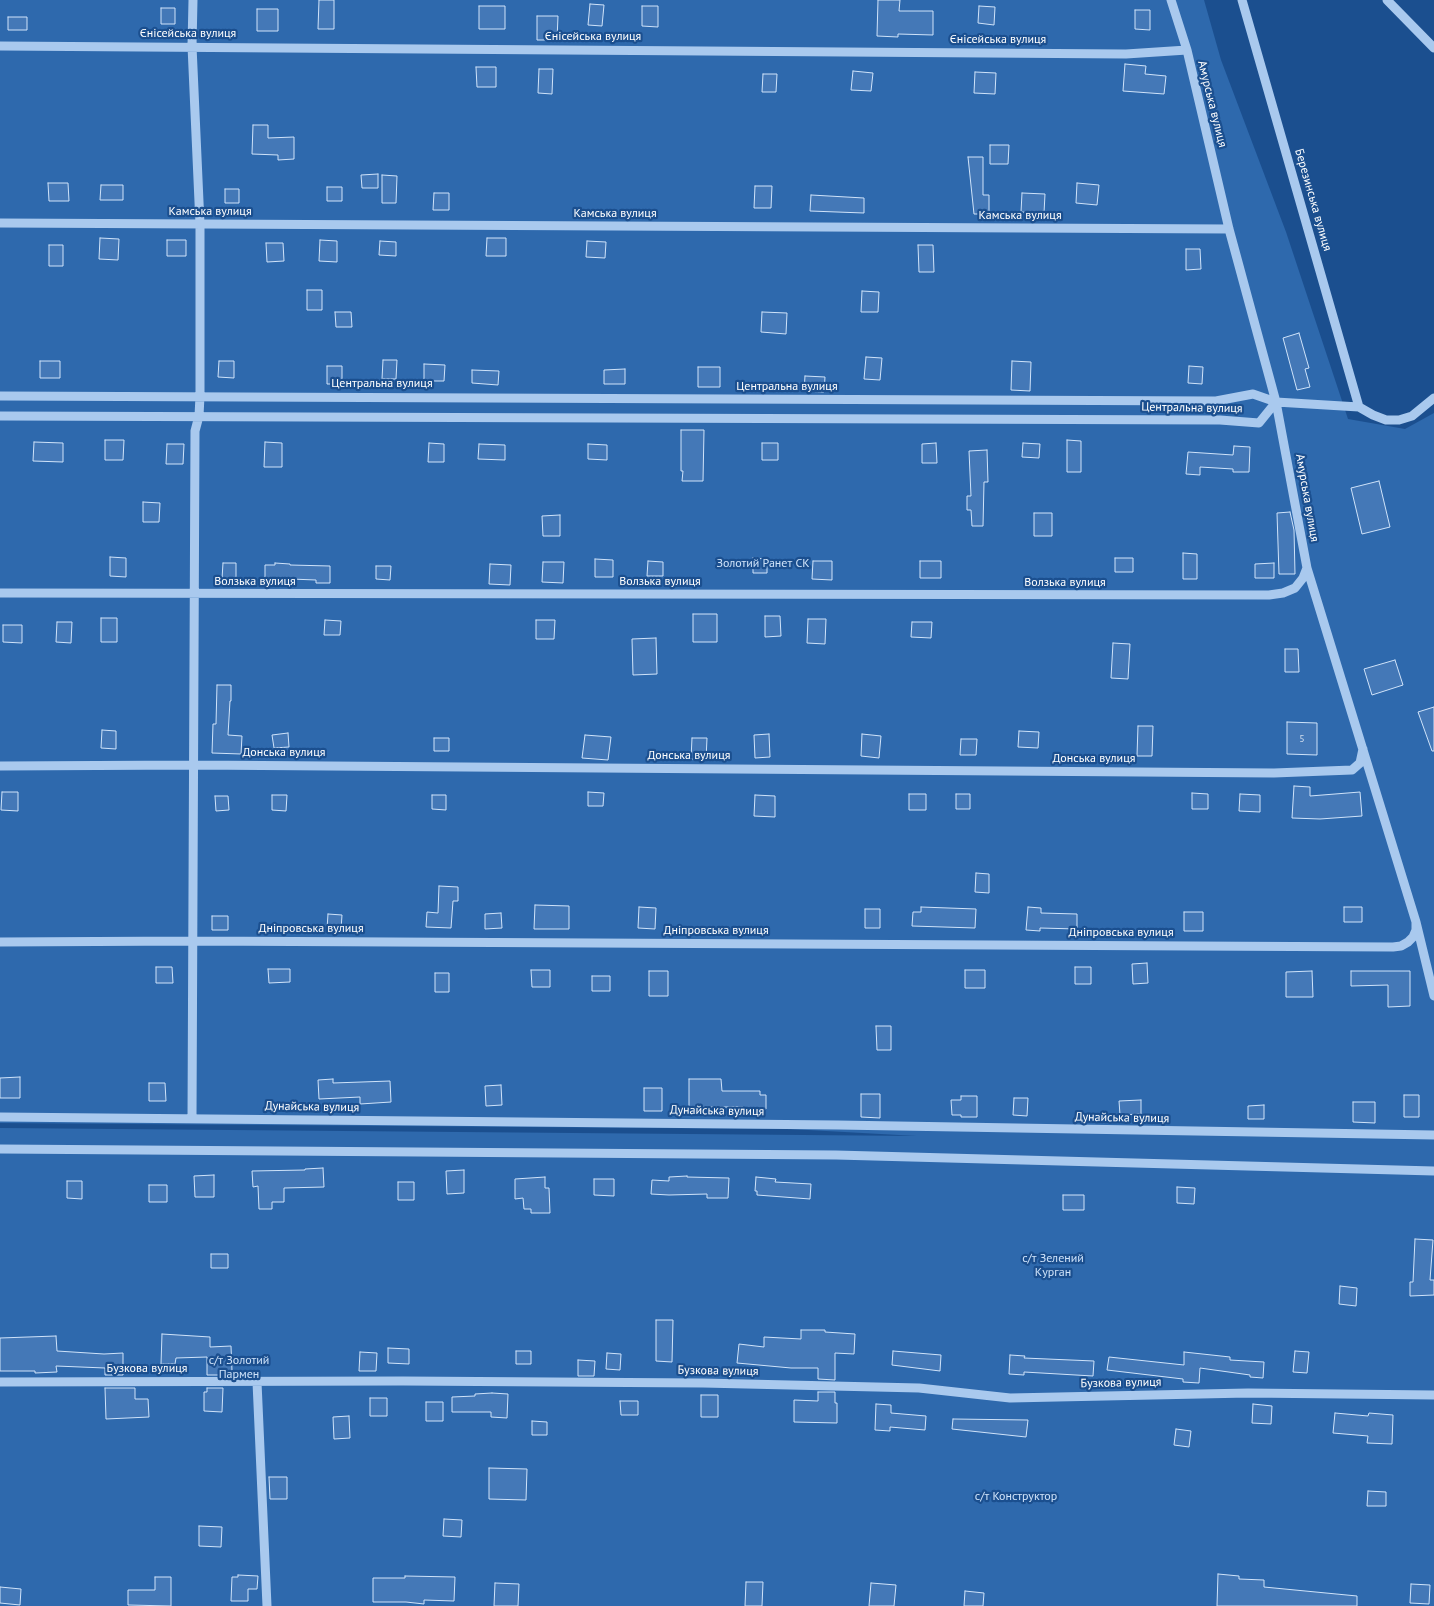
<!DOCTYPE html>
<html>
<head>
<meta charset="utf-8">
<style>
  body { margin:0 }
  canvas { display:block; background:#1b4f8f }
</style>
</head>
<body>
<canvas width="1434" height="1606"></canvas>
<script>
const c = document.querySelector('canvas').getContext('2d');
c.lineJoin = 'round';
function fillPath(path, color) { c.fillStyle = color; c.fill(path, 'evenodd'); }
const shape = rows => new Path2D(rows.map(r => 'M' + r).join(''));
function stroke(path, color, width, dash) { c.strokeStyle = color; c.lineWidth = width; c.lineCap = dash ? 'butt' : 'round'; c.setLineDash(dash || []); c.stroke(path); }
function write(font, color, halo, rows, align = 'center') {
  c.font = font + ' "PT Sans",sans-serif'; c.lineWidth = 4.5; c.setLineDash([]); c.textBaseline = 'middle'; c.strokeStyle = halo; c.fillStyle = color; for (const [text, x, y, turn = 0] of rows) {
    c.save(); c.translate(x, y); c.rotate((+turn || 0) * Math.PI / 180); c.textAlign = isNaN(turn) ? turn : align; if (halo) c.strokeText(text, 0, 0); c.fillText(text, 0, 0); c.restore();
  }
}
fillPath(shape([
  [0,0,1204,0,1221,60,1286,232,1348,419,1405,429,1434,413,1434,1606,0,1606,0,1128,917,1136,790,1129,0,1123]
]), '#2e69ad');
const building = shape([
  [319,0,334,0,334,29,318,29,319,0],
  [878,0,900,0,899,11,933,11,933,35,898,34,898,37,877,36,878,0],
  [590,4,604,5,602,26,588,25,590,4],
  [479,6,505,6,505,29,479,29,479,6],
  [642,6,658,6,658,27,642,26,642,6],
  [979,6,995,7,994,25,978,23,979,6],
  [161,8,175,8,175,24,161,24,161,8],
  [257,9,278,9,278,31,257,31,257,9],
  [1135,10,1150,10,1150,30,1135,29,1135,10],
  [537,16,558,16,557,40,537,40,537,16],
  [8,17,27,17,27,30,8,30,8,17],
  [1125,64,1146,66,1145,74,1166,76,1164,94,1123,91,1125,64],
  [476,67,496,67,496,87,477,87,476,67],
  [539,69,553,69,552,94,538,93,539,69],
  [853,71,873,73,871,91,851,90,853,71],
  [975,72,996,73,995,94,974,93,975,72],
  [763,74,777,74,776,92,762,92,763,74],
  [253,125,268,125,268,138,294,137,294,159,278,160,278,155,252,154,253,125],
  [990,145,1009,145,1008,164,990,164,990,145],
  [968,157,983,157,983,195,989,195,989,214,974,214,968,157],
  [378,174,378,188,362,188,361,175,378,174],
  [382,175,397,176,396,203,382,203,382,175],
  [48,183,68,183,69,201,49,201,48,183],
  [1077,183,1099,185,1097,205,1076,203,1077,183],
  [101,185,123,185,123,200,100,200,101,185],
  [755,186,772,186,771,208,754,208,755,186],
  [327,187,342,187,342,201,327,201,327,187],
  [225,189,239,189,239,203,225,203,225,189],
  [434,193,449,193,449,210,433,210,434,193],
  [1022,193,1045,194,1044,213,1021,212,1022,193],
  [811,195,864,198,864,213,810,211,811,195],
  [100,238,119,239,118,260,99,259,100,238],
  [487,238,506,238,506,256,486,256,487,238],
  [167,240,186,240,186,256,167,256,167,240],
  [320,240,337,241,337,262,319,261,320,240],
  [380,241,396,242,396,256,379,255,380,241],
  [587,241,606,242,605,258,586,257,587,241],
  [266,243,283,243,284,261,267,262,266,243],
  [49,245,63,245,63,266,49,266,49,245],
  [918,245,933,245,934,272,919,272,918,245],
  [1186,249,1200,249,1201,269,1186,270,1186,249],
  [307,290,322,290,322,310,307,310,307,290],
  [862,291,879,292,878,312,861,312,862,291],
  [335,312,351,312,352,327,336,327,335,312],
  [762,312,787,313,786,334,761,332,762,312],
  [1299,333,1309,368,1305,369,1310,387,1297,390,1283,338,1299,333],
  [866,357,882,358,880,380,864,379,866,357],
  [383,360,397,360,396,379,382,379,383,360],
  [40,361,60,361,60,378,40,378,40,361],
  [219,361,234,361,234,378,218,377,219,361],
  [1012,361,1031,362,1030,391,1011,390,1012,361],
  [424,364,445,365,444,381,424,381,424,364],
  [327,366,342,366,342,384,327,384,327,366],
  [1189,366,1203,367,1202,384,1188,383,1189,366],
  [698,367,720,367,720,387,698,387,698,367],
  [625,369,625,384,604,384,604,370,625,369],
  [472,370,499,371,498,385,472,383,472,370],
  [805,376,825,377,824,392,804,391,805,376],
  [681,430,704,430,703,481,682,481,683,471,681,471,681,430],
  [105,440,124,440,123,460,105,460,105,440],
  [1067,440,1081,441,1081,472,1067,472,1067,440],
  [34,442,63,443,63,462,33,461,34,442],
  [265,442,282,443,282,467,264,467,265,442],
  [429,443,444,444,444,462,428,462,429,443],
  [762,443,778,443,778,460,762,460,762,443],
  [936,443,937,463,922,463,922,444,936,443],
  [1023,443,1040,444,1039,458,1022,457,1023,443],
  [167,444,184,444,183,464,166,464,167,444],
  [479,444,505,445,505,460,478,459,479,444],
  [588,444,607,445,607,460,588,459,588,444],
  [1234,446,1250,447,1249,472,1233,472,1233,469,1200,467,1200,475,1186,474,1188,452,1233,455,1234,446],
  [987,450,988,482,984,482,983,526,972,526,971,510,967,510,967,496,971,496,969,451,987,450],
  [1379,481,1390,527,1362,534,1351,488,1379,481],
  [143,502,160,503,159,522,143,522,143,502],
  [1290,512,1294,530,1295,574,1279,574,1277,513,1290,512],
  [1034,513,1052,513,1052,536,1034,536,1034,513],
  [560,515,560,536,543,536,542,516,560,515],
  [1183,553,1197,554,1197,579,1183,579,1183,553],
  [110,557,126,558,126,577,110,576,110,557],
  [753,558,767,559,767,573,753,573,753,558],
  [1115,558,1133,558,1133,572,1115,572,1115,558],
  [595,559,613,560,613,577,595,577,595,559],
  [648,561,663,562,663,576,647,576,648,561],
  [813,561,832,561,832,580,812,579,813,561],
  [920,561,941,561,941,578,920,578,920,561],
  [543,562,564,562,563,583,542,582,543,562],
  [223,563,236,563,236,580,222,579,223,563],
  [275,563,290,564,290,565,330,566,330,583,316,583,316,580,265,578,265,565,275,565,275,563],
  [1274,563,1274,578,1255,578,1255,564,1274,563],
  [490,564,511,565,510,585,489,584,490,564],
  [376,566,391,566,390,580,376,579,376,566],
  [693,614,717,614,717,642,693,642,693,614],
  [765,616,780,616,781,636,765,637,765,616],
  [101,618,117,618,117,642,101,642,101,618],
  [808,619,826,619,825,644,807,643,808,619],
  [325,620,341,621,340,635,324,635,325,620],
  [536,620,555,620,554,639,536,639,536,620],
  [57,622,72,622,71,643,56,642,57,622],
  [912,622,932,622,931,638,911,637,912,622],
  [3,625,22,625,22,643,3,642,3,625],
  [656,638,657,674,633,675,632,639,656,638],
  [1113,643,1130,644,1128,679,1111,678,1113,643],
  [1285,649,1298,649,1299,672,1285,672,1285,649],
  [1395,660,1403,685,1372,695,1364,669,1395,660],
  [217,685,231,685,231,701,230,701,228,735,242,736,241,754,212,753,213,724,216,724,217,685],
  [1434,707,1434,751,1432,751,1418,712,1434,707],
  [1287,722,1317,723,1317,755,1287,754,1287,722],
  [1138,726,1153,726,1152,756,1137,756,1138,726],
  [102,730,116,731,116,749,101,748,102,730],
  [1019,731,1039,732,1038,748,1018,747,1019,731],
  [288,733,289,747,274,748,272,735,288,733],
  [769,734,770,757,755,758,754,735,769,734],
  [862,734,881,736,879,758,861,756,862,734],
  [585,735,611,737,608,760,582,758,585,735],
  [434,738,449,738,449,751,434,751,434,738],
  [692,738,707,738,706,760,691,759,692,738],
  [961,739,977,739,976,755,960,755,961,739],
  [1294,786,1310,787,1310,796,1360,792,1362,816,1320,819,1292,818,1294,786],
  [2,792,18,792,18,811,1,810,2,792],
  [588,792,604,793,603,806,588,806,588,792],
  [1192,793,1208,794,1208,809,1192,809,1192,793],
  [909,794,926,794,926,810,909,810,909,794],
  [956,794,970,794,970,809,956,809,956,794],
  [1240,794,1260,795,1260,812,1239,811,1240,794],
  [272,795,287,795,286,811,272,810,272,795],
  [432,795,446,795,446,810,432,809,432,795],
  [755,795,775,796,775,817,754,816,755,795],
  [215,796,228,796,229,810,216,811,215,796],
  [976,873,989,874,989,893,975,892,976,873],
  [439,886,458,887,458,901,453,901,451,928,426,927,427,912,438,913,439,886],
  [535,905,569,906,569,929,534,929,535,905],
  [639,907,656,908,655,929,638,928,639,907],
  [921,907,976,909,975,928,912,926,913,912,921,912,921,907],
  [1028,907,1041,908,1041,913,1077,914,1077,929,1040,928,1040,931,1026,930,1028,907],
  [1344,907,1362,907,1362,922,1344,922,1344,907],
  [865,909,880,909,880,928,865,928,865,909],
  [1184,912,1203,912,1203,931,1184,931,1184,912],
  [501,913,502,928,485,929,485,914,501,913],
  [328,914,342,915,341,929,327,929,328,914],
  [212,916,228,916,228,930,212,930,212,916],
  [1147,963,1148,983,1133,984,1132,964,1147,963],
  [156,967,172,967,173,983,156,983,156,967],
  [1075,967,1091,967,1091,984,1075,984,1075,967],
  [268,969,290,969,290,982,269,983,268,969],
  [531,970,550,970,550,987,532,987,531,970],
  [965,970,985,970,985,988,965,988,965,970],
  [649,971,668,971,668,996,649,996,649,971],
  [1312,971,1313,997,1286,997,1286,972,1312,971],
  [1351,971,1410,971,1410,1006,1388,1007,1388,985,1351,986,1351,971],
  [435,973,449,973,449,992,435,992,435,973],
  [592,976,610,976,610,991,592,991,592,976],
  [876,1026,891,1026,891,1050,877,1050,876,1026],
  [20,1077,20,1098,0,1098,0,1078,20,1077],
  [333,1079,333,1083,390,1081,391,1102,360,1104,360,1097,319,1099,318,1080,333,1079],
  [689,1079,721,1079,722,1091,760,1091,760,1095,766,1095,766,1109,760,1109,760,1111,745,1111,745,1109,743,1109,743,1107,689,1107,689,1079],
  [149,1083,165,1083,166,1101,149,1101,149,1083],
  [501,1085,502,1105,486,1106,485,1086,501,1085],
  [644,1088,662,1088,662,1111,644,1111,644,1088],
  [861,1094,880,1094,880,1118,861,1117,861,1094],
  [1404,1095,1419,1095,1419,1117,1404,1117,1404,1095],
  [961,1096,977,1096,977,1117,961,1117,961,1115,952,1115,951,1100,961,1100,961,1096],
  [1014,1098,1028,1098,1027,1116,1013,1115,1014,1098],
  [1141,1100,1141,1114,1120,1115,1119,1101,1141,1100],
  [1353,1102,1375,1102,1375,1123,1353,1122,1353,1102],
  [1264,1105,1264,1119,1248,1119,1248,1106,1264,1105],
  [323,1168,324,1187,284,1188,284,1202,272,1202,272,1209,259,1209,258,1186,253,1187,252,1171,305,1170,305,1169,323,1168],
  [464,1170,464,1193,447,1194,446,1171,464,1170],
  [214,1175,214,1197,195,1197,194,1176,214,1175],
  [687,1176,687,1177,729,1178,728,1198,707,1198,707,1194,669,1195,651,1194,652,1180,669,1181,669,1177,687,1176],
  [545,1177,545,1188,549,1188,550,1213,531,1213,531,1209,524,1209,523,1198,515,1199,515,1179,545,1177],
  [756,1177,776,1179,775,1182,811,1184,810,1199,757,1195,757,1191,755,1191,756,1177],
  [594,1179,614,1179,614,1196,594,1195,594,1179],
  [67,1181,82,1181,82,1199,67,1198,67,1181],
  [398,1182,414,1182,414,1200,398,1200,398,1182],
  [149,1185,167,1185,167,1202,149,1202,149,1185],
  [1177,1187,1195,1188,1194,1204,1177,1203,1177,1187],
  [1063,1195,1084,1195,1084,1210,1063,1210,1063,1195],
  [1415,1239,1433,1240,1430,1280,1434,1280,1434,1295,1410,1296,1410,1282,1413,1282,1415,1239],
  [211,1254,228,1254,228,1268,211,1268,211,1254],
  [1340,1286,1357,1288,1356,1306,1339,1304,1340,1286],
  [656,1320,673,1320,672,1362,656,1361,656,1320],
  [801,1330,825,1330,825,1332,855,1334,854,1354,835,1353,835,1380,818,1379,818,1368,791,1368,737,1363,739,1344,764,1347,764,1337,801,1339,801,1330],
  [162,1334,210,1337,210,1347,231,1346,232,1371,223,1371,223,1375,207,1375,207,1357,176,1358,175,1364,161,1364,162,1334],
  [56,1336,57,1351,104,1354,123,1353,123,1375,105,1375,105,1368,56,1366,57,1372,35,1373,35,1371,0,1371,0,1338,56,1336],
  [388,1348,409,1349,409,1364,388,1363,388,1348],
  [516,1351,531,1351,531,1364,516,1364,516,1351],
  [893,1351,941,1355,940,1371,892,1365,893,1351],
  [1295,1351,1309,1352,1307,1373,1293,1372,1295,1351],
  [360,1352,377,1353,376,1371,359,1371,360,1352],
  [1184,1352,1230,1357,1230,1360,1264,1362,1263,1378,1250,1377,1250,1375,1200,1368,1199,1383,1183,1382,1183,1379,1107,1370,1109,1357,1184,1365,1184,1352],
  [607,1353,621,1354,620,1370,606,1369,607,1353],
  [1010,1355,1025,1356,1024,1358,1094,1361,1093,1376,1024,1372,1024,1375,1009,1374,1010,1355],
  [578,1360,595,1361,594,1376,578,1376,578,1360],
  [105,1388,135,1388,135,1399,148,1399,149,1417,106,1419,105,1388],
  [207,1388,223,1388,222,1412,204,1411,204,1392,207,1392,207,1388],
  [818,1392,835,1392,835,1403,837,1403,837,1423,794,1422,794,1400,818,1401,818,1392],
  [492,1393,508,1394,507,1418,491,1417,491,1412,452,1412,452,1397,475,1396,475,1394,492,1393],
  [701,1395,718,1395,718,1417,701,1417,701,1395],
  [370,1398,387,1398,387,1416,370,1416,370,1398],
  [620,1401,638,1401,638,1415,621,1415,620,1401],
  [426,1402,443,1402,443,1421,426,1421,426,1402],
  [876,1404,891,1405,891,1413,926,1416,925,1430,890,1427,890,1431,875,1430,876,1404],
  [1253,1404,1272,1406,1271,1424,1252,1423,1253,1404],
  [1335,1413,1368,1416,1369,1413,1393,1415,1392,1444,1367,1443,1368,1436,1333,1433,1335,1413],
  [349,1416,350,1438,334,1439,333,1417,349,1416],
  [953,1419,1028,1420,1026,1437,952,1429,953,1419],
  [532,1421,547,1422,547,1435,532,1435,532,1421],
  [1176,1429,1191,1431,1189,1447,1174,1445,1176,1429],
  [489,1468,527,1469,526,1500,489,1499,489,1468],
  [269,1477,287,1477,287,1499,270,1499,269,1477],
  [1368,1491,1386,1492,1386,1506,1367,1506,1368,1491],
  [444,1519,462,1520,461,1537,443,1536,444,1519],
  [199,1526,222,1527,221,1547,199,1546,199,1526],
  [1218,1574,1239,1576,1239,1579,1264,1580,1264,1587,1357,1596,1357,1606,1217,1606,1218,1574],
  [238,1575,258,1576,257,1589,248,1589,248,1601,231,1601,232,1577,238,1577,238,1575],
  [405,1576,455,1577,454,1601,424,1600,424,1604,406,1602,373,1602,373,1578,405,1578,405,1576],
  [155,1577,171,1577,171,1606,128,1605,128,1590,155,1590,155,1577],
  [746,1582,763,1582,762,1606,745,1606,746,1582],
  [495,1583,519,1584,518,1606,494,1606,495,1583],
  [871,1583,896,1585,894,1606,869,1606,871,1583],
  [1411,1584,1430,1585,1429,1604,1410,1603,1411,1584],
  [0,1587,21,1589,20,1605,0,1603,0,1587],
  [965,1591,984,1593,983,1606,964,1606,965,1591]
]);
fillPath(building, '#4478b7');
stroke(building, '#cfe3fa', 1);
stroke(shape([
  [1171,0,1187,50,1229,229,1276,402,1307,568,1416,922,1434,996],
  [1387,0,1434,48],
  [0,46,1126,54,1187,50],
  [0,223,1229,229],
  [0,396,1216,401,1253,394,1276,402,1359,407,1242,0],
  [1359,407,1373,415,1386,420,1399,420,1412,416,1434,398],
  [0,416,1220,420,1259,423,1276,402],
  [0,593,1269,595,1283,593,1295,588,1303,578,1307,568],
  [0,766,194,765,1274,773,1352,770,1360,763,1363,749],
  [0,942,193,941,1393,947,1401,946,1408,942,1413,937,1416,930,1416,922],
  [0,1117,838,1125,1434,1135],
  [192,1118,195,431,199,416,200,396,200,224,192,46,193,0],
  [0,1149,836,1155,1434,1171],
  [0,1382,403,1381,703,1383,919,1388,1010,1398,1248,1393,1434,1395],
  [257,1382,267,1606]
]), '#a9c9ee', 9);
write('10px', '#d0dded', null, [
  ["5",1302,739]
]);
write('12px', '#fff', '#1b4f8f', [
  ["Єнісейська вулиця",188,34],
  ["Єнісейська вулиця",593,37],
  ["Єнісейська вулиця",998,40],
  ["Амурська вулиця",1212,104,76],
  ["Березинська вулиця",1313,200,74],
  ["Камська вулиця",210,212],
  ["Камська вулиця",615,214],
  ["Камська вулиця",1020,216],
  ["Центральна вулиця",382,384],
  ["Центральна вулиця",787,387],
  ["Центральна вулиця",1192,408,1],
  ["Амурська вулиця",1307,498,80],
  ["Волзька вулиця",255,582],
  ["Волзька вулиця",660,582],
  ["Волзька вулиця",1065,583],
  ["Донська вулиця",284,753],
  ["Донська вулиця",689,756],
  ["Донська вулиця",1094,759],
  ["Дніпровська вулиця",311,929],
  ["Дніпровська вулиця",716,931],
  ["Дніпровська вулиця",1121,933],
  ["Дунайська вулиця",312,1107,1],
  ["Дунайська вулиця",717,1111,1],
  ["Дунайська вулиця",1122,1118,1],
  ["Бузкова вулиця",147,1369],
  ["Бузкова вулиця",718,1371,1],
  ["Бузкова вулиця",1121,1383,-1]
]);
write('12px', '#cfe3fa', '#1b4f8f', [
  ["Золотий Ранет СК",763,564],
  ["с/т Зелений",1053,1259],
  ["Курган",1053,1273],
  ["с/т Золотий",239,1361],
  ["Пармен",239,1375],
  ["с/т Конструктор",1016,1497]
]);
</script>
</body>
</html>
